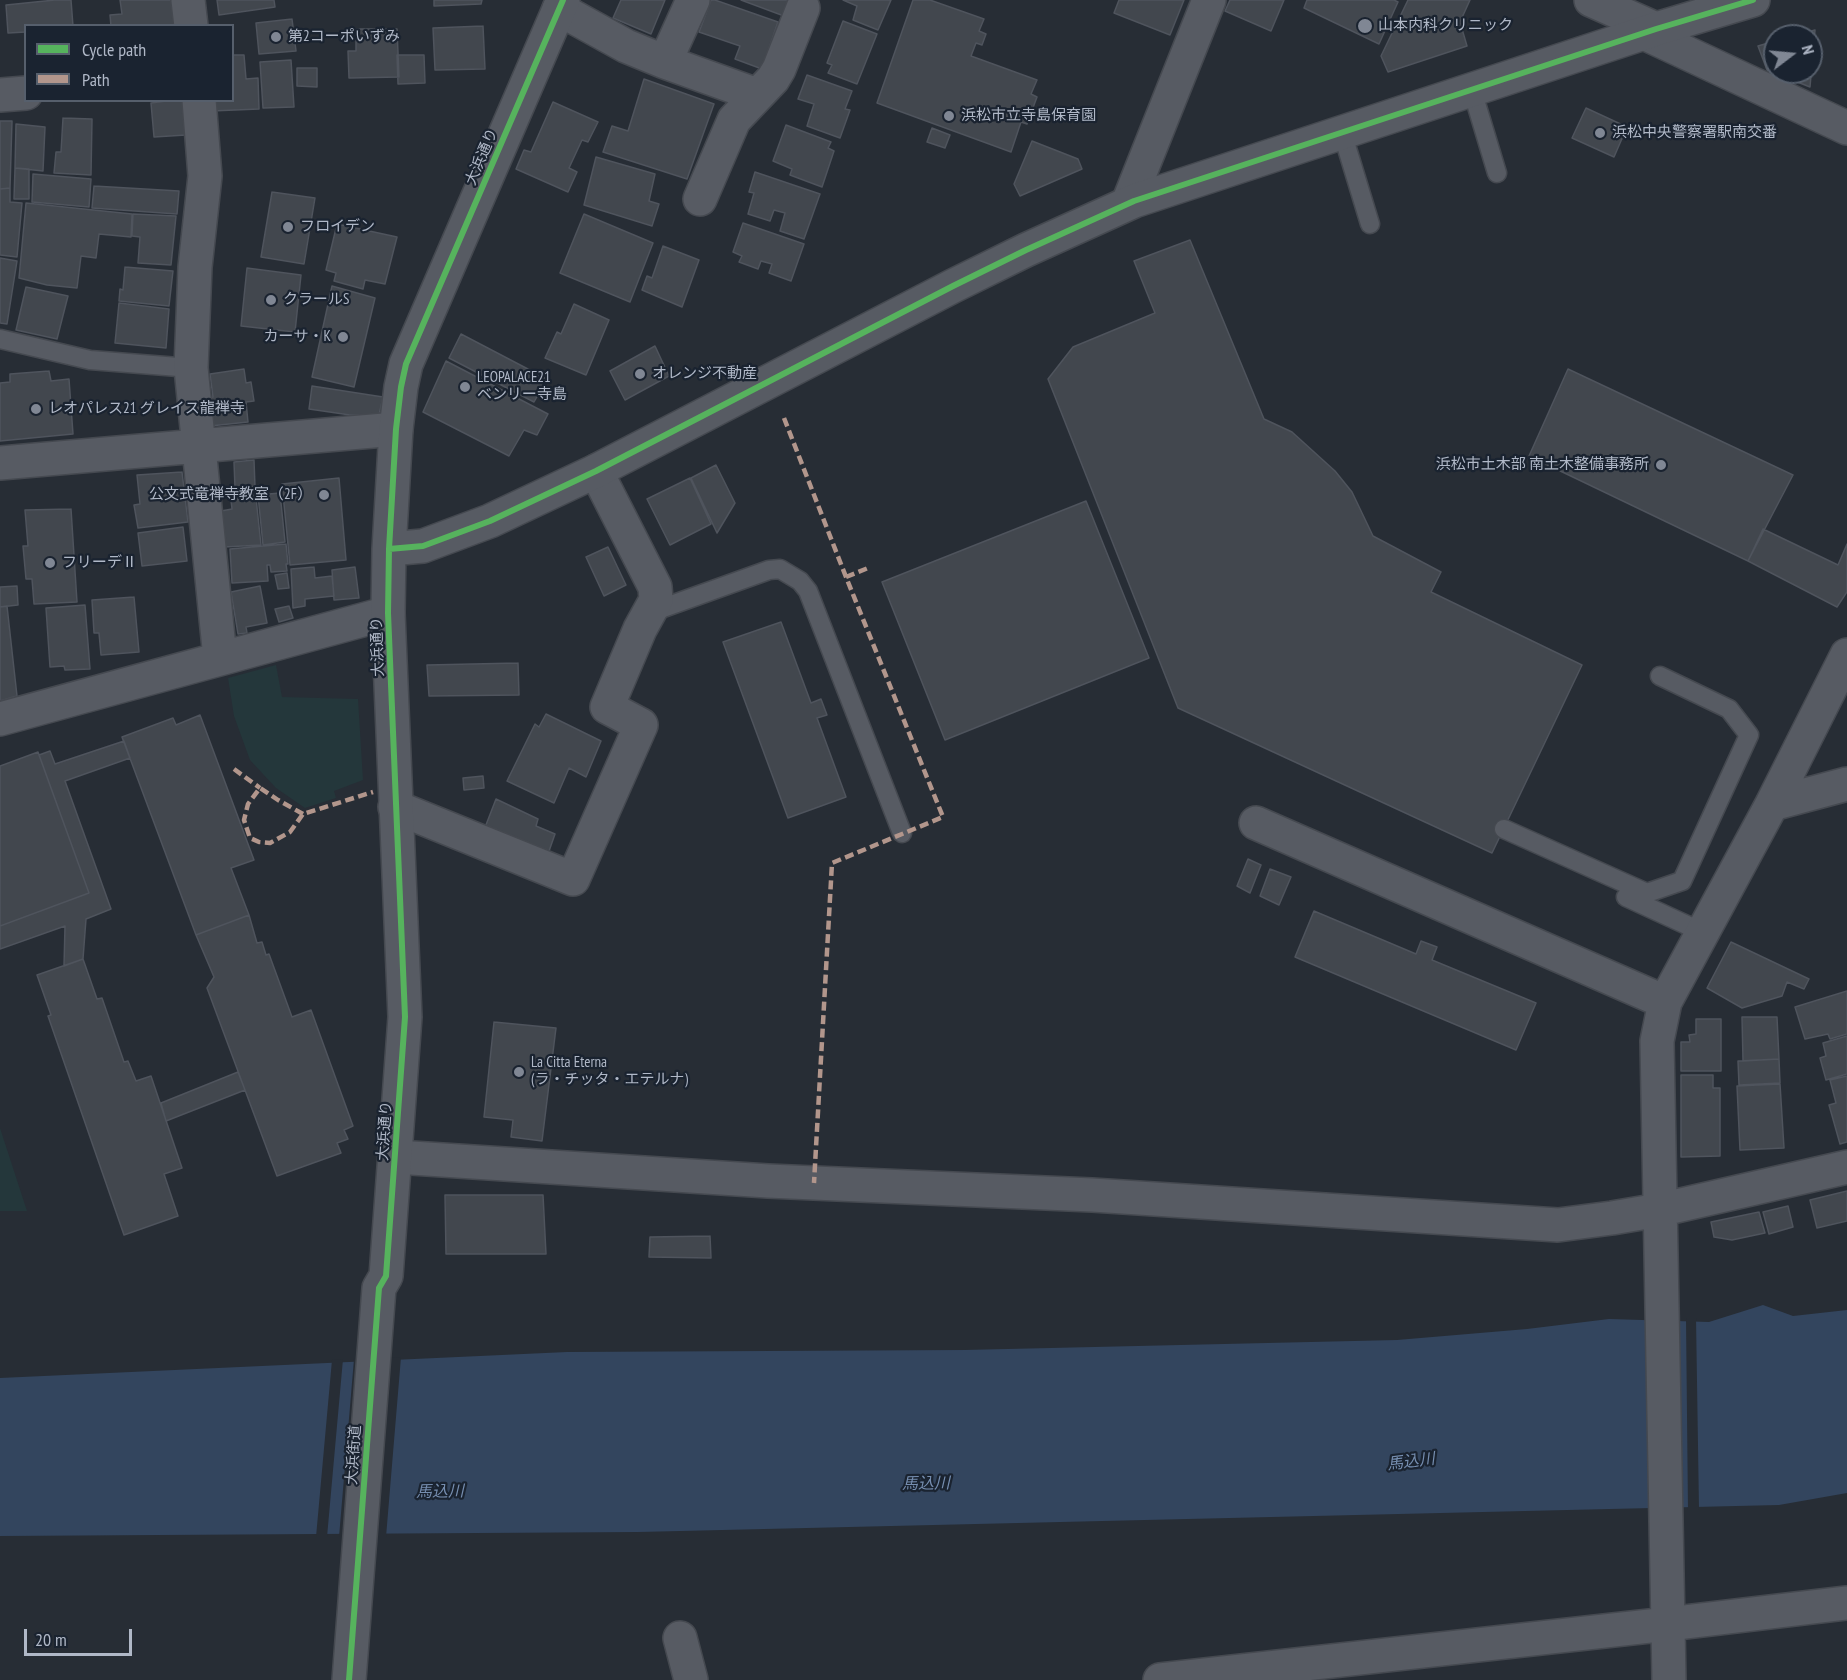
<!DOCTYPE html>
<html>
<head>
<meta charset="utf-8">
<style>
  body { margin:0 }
  #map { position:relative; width:1847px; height:1680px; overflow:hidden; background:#272d35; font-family:"PT Sans Narrow",sans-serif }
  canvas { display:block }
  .legend { position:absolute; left:24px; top:24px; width:210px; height:78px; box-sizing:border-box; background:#1a2330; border:2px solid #565f6c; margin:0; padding:8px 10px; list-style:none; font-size:18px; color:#b0b8c7 }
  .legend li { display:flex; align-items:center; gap:12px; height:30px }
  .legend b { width:30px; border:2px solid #565f6c }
  .north { position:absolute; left:1763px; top:24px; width:60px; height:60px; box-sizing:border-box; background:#1a2330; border:2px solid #565f6c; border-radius:50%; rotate:74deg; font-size:16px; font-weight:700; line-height:24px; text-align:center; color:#b0b8c7 }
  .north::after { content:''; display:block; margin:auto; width:21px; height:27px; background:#808794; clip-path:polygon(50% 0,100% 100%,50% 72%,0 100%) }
  .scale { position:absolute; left:24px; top:1629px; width:108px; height:27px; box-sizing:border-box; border:3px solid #b0b8c7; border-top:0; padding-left:8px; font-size:18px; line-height:21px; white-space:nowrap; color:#b0b8c7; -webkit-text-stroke:4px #1a2330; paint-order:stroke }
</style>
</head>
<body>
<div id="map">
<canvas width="1847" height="1680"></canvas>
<ul class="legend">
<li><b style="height:8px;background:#56b35d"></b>Cycle path</li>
<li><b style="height:8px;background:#b2968c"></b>Path</li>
</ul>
<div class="north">N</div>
<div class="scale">20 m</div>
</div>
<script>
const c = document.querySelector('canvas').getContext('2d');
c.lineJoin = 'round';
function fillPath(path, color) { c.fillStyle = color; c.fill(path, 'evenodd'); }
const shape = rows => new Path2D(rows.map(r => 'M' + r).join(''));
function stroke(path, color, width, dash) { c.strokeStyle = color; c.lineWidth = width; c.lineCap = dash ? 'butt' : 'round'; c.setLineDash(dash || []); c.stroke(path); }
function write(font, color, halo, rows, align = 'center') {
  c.font = font + ' "PT Sans Narrow","Noto Sans JP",sans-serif'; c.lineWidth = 4.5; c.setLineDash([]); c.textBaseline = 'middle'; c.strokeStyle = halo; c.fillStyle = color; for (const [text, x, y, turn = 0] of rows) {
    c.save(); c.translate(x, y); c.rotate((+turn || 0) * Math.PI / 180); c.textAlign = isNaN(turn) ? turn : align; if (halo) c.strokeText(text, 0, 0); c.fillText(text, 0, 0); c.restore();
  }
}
fillPath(shape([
  [276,665,282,697,358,699,363,780,334,791,336,798,305,808,276,788,250,760,234,716,228,678],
  [0,1128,27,1211,0,1211]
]), '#24373b');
fillPath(shape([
  [1763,1305,1793,1316,1847,1310,1847,1493,1779,1505,638,1532,0,1536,0,1378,567,1352,964,1350,1397,1340,1527,1329,1609,1319,1709,1322]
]), '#33455e');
fillPath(shape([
  [1686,1318,1696,1318,1699,1510,1688,1510],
  [401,1357,386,1537,339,1537,354,1359],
  [343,1359,327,1537,316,1537,332,1360]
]), '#272d35');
const building = shape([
  [55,0,71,0,73,26,26,26,26,32,8,33,6,5,55,0],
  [120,0,173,0,176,26,111,26,110,15,122,14,120,0],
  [217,0,274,0,275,7,219,15,217,0],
  [434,0,482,0,481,4,434,6,434,0],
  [621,0,665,0,651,34,613,18,621,0],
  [711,0,715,0,778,22,762,69,735,59,740,46,699,32,711,0],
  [741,0,790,0,784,16,741,0],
  [843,0,891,0,878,30,853,20,857,6,843,0],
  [913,0,930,0,984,19,979,31,986,34,982,45,976,43,971,56,1037,80,1031,94,1037,97,1027,124,1021,122,1011,152,877,103,913,0],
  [1119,0,1184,0,1170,35,1114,13,1119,0],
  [1230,0,1284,0,1271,31,1225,11,1230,0],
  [1307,0,1394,0,1398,2,1379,44,1304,8,1307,0],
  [1408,0,1470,0,1460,22,1467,46,1388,72,1381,56,1408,0],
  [292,19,296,51,259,54,256,23,292,19],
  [843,21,877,34,857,84,828,73,832,65,827,63,843,21],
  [483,26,485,69,435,70,433,28,483,26],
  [356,29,397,29,399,77,349,78,348,51,356,51,356,29],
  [1815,30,1810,87,1767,70,1758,46,1775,41,1775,72,1811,72,1811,36,1793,36,1815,30],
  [232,55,244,55,246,79,258,78,259,109,211,111,212,100,232,100,232,55],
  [397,55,424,55,425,83,398,84,397,55],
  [291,60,294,107,263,108,260,62,291,60],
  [297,68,317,68,317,87,297,86,297,68],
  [807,75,852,91,845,109,850,110,840,138,807,126,814,104,798,99,807,75],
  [644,79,714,104,687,179,603,152,612,126,628,131,644,79],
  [174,100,183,100,186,135,154,137,151,103,174,100],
  [553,102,598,122,588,142,582,140,569,168,577,172,568,192,516,169,524,150,531,152,553,102],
  [1586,108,1627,127,1614,157,1572,138,1586,108],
  [63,118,92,119,91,175,54,173,56,152,61,152,63,118],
  [0,121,12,121,10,188,0,189,0,121],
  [16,124,45,127,43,171,15,168,16,124],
  [786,125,831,142,828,148,834,151,822,187,790,175,792,169,773,161,786,125],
  [932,128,950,135,945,148,927,142,932,128],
  [1032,141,1078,159,1082,169,1020,196,1014,184,1032,141],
  [596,157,655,174,649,201,659,204,652,226,584,205,596,157],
  [15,168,29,169,29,199,14,199,15,168],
  [755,172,820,194,804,239,780,231,785,213,774,210,770,221,748,214,754,193,749,192,755,172],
  [33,174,91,179,89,207,32,202,33,174],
  [94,186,179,191,177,214,92,208,94,186],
  [10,188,10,202,22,203,17,257,0,255,0,189,10,188],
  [272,192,315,198,304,264,261,257,272,192],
  [26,203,132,214,131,237,99,234,96,258,81,256,77,288,47,285,19,278,26,203],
  [133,214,176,216,171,265,138,263,140,237,132,236,133,214],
  [584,214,653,243,630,302,560,273,584,214],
  [743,223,804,244,791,281,769,273,772,264,761,261,758,269,739,262,742,256,733,252,743,223],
  [337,224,397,237,385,284,365,280,363,289,334,281,336,273,326,270,337,224],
  [1190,240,1264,419,1292,432,1335,471,1352,492,1373,536,1441,572,1431,592,1582,665,1492,853,1178,708,1048,379,1073,347,1155,313,1134,261,1190,240],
  [663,246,699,260,682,307,642,290,647,276,652,278,663,246],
  [0,258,17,261,7,324,0,323,0,258],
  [125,267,173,271,169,306,119,301,120,289,123,290,125,267],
  [247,268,301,275,295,332,241,326,247,268],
  [332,286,375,298,354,387,312,377,332,286],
  [26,287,68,296,57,339,16,330,26,287],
  [119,303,169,309,166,348,115,343,119,303],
  [574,304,609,320,586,375,545,358,557,332,561,334,574,304],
  [461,334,547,379,534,402,449,358,461,334],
  [655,346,669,376,625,400,610,371,655,346],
  [446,361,548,414,537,435,524,430,509,456,423,412,446,361],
  [244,369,246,383,251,382,254,401,246,402,248,422,210,426,208,398,213,397,210,374,244,369],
  [1568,369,1793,475,1748,561,1529,456,1568,369],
  [49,371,51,381,69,379,73,434,0,441,0,383,10,382,10,374,49,371],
  [312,386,383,397,379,415,350,415,309,409,312,386],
  [254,460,255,487,235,488,234,462,254,460],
  [716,465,735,503,717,533,691,478,716,465],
  [182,472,188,522,138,528,134,505,140,504,137,475,182,472],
  [339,478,346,560,290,565,282,484,339,478],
  [690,478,711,524,670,545,647,499,690,478],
  [255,487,256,498,236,499,235,488,255,487],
  [280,493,285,542,263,545,258,495,280,493],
  [256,498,261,545,224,547,221,511,232,509,231,500,256,498],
  [1086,501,1149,658,945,740,882,582,1086,501],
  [71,509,77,602,34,604,32,579,26,579,23,546,28,546,25,510,71,509],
  [183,527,187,561,142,566,138,533,183,527],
  [1763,529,1838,565,1847,544,1847,592,1837,607,1748,561,1763,529],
  [286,544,288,564,286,564,287,571,271,572,270,565,267,565,268,581,232,583,230,549,286,544],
  [608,547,626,585,604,596,586,557,608,547],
  [314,567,315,578,332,576,334,596,305,599,305,606,293,608,291,569,314,567],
  [355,567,359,598,334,600,332,570,355,567],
  [287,573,289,588,278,589,275,575,287,573],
  [17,586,18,605,0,607,0,587,17,586],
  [260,586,267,623,246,627,247,633,238,634,231,592,260,586],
  [134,597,139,652,101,655,99,633,94,633,92,600,134,597],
  [85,605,90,669,65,670,64,666,50,667,46,608,85,605],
  [7,606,17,696,0,701,0,607,7,606],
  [289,606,293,618,279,622,275,609,289,606],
  [781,622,811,703,821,699,827,715,817,718,846,797,788,818,723,642,781,622],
  [518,663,519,695,429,696,427,665,518,663],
  [546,714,601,741,586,777,569,768,554,803,507,781,535,724,539,727,546,714],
  [200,715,254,860,231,868,249,915,196,935,122,737,173,718,176,725,200,715],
  [124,741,130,758,65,781,111,909,86,919,83,959,64,966,65,926,0,949,0,926,89,893,39,755,50,751,55,764,124,741],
  [38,752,89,893,0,926,0,766,38,752],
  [483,776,484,788,464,790,463,778,483,776],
  [496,799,538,819,536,826,555,834,548,854,484,830,496,799],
  [1248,859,1261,865,1250,893,1237,886,1248,859],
  [1270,869,1291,877,1279,905,1260,896,1270,869],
  [1314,911,1416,954,1421,941,1437,947,1432,960,1536,1003,1516,1050,1295,957,1314,911],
  [249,915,257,943,262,942,266,955,269,954,292,1017,311,1010,353,1126,344,1130,348,1139,337,1143,341,1153,277,1176,207,988,214,977,196,935,249,915],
  [1731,942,1809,979,1804,989,1787,982,1782,996,1742,1008,1707,988,1731,942],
  [83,959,97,999,102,998,124,1062,128,1061,136,1081,151,1076,182,1168,164,1174,178,1216,124,1235,48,1016,51,1015,37,975,83,959],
  [1847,991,1847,1034,1830,1039,1828,1034,1805,1039,1795,1007,1847,991],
  [1742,1017,1777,1017,1779,1059,1743,1061,1742,1017],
  [1696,1019,1721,1019,1721,1071,1681,1071,1681,1042,1690,1042,1689,1035,1696,1034,1696,1019],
  [494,1022,556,1028,542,1141,511,1137,513,1120,484,1117,494,1022],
  [1847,1036,1847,1074,1826,1080,1820,1058,1826,1056,1823,1043,1847,1036],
  [1779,1059,1780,1083,1739,1085,1738,1061,1779,1059],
  [238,1072,245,1090,166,1121,161,1103,238,1072],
  [1681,1075,1713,1075,1713,1088,1720,1088,1720,1156,1681,1157,1681,1075],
  [1847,1076,1847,1142,1840,1144,1829,1105,1836,1103,1830,1080,1847,1076],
  [1780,1084,1784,1148,1740,1150,1737,1086,1780,1084],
  [1847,1191,1847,1221,1817,1228,1810,1200,1847,1191],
  [445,1195,543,1195,546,1254,446,1254,445,1195],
  [1788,1206,1793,1227,1769,1234,1763,1212,1788,1206],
  [1759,1212,1765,1233,1732,1240,1714,1237,1711,1222,1759,1212],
  [710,1236,711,1258,649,1257,650,1237,710,1236]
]);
fillPath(building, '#42474e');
stroke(building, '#4f545d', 1.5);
const service = shape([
  [1472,90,1497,173],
  [1342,132,1370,224],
  [0,339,90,360,191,368],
  [649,613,769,570,780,569,800,581,808,591,902,833],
  [1504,829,1647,893,1682,881,1749,735,1729,709,1660,676],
  [1626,897,1702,932]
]);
const minor = shape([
  [188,0,191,26],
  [1591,0,1656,29],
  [559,9,626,46,665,62,693,0],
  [1644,33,1847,128],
  [665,62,757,95],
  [0,95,26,93],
  [199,100,205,176,195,267,191,368,220,658],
  [700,199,734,120,773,79,779,69,803,8],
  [1128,203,1209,0],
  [0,463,396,429],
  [0,719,388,613],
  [1772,804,1847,784],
  [395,807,573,879,641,725,607,707,640,629,656,600,655,587,596,471],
  [1256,823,1665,1002,1772,804,1847,655],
  [1665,1002,1657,1041,1669,1680],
  [396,1157,768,1181,1092,1195,1558,1225,1612,1218,1659,1210,1847,1167],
  [680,1638,691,1680],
  [1160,1680,1668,1624,1847,1603]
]);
const tertiary = shape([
  [389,549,423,546,490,521,596,471,953,286,1026,250,1134,201,1656,29,1753,0],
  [349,1680,379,1288,386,1276,405,1017,388,613,389,549,396,429,401,387,406,364,563,0]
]);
stroke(service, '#454950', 21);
stroke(minor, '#454950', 36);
stroke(tertiary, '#454950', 36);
stroke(service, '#575b63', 18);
stroke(minor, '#575b63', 33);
stroke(tertiary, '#575b63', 33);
stroke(shape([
  [784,418,846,577,943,817,832,863,814,1183],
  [846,577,868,568],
  [234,769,260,788],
  [303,814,278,800,260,788,248,804,244,820,250,838,259,842,270,843,290,832,303,814,373,792]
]), '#b2968c', 4.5, [9, 4.5]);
stroke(shape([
  [389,549,423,546,490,521,596,471,953,286,1026,250,1134,201,1656,29,1753,0],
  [349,1680,379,1288,386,1276,405,1017,388,613,389,549,396,429,401,387,406,364,563,0]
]), '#56b35d', 6);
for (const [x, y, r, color] of [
  [1365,26,8,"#808794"],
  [276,37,6,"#808794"],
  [949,116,6,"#808794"],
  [1600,133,6,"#808794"],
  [288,227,6,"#808794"],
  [271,300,6,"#808794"],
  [343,337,6,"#808794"],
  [640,374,6,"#808794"],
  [465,387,6,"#808794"],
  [36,409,6,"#808794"],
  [1661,465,6,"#808794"],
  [324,495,6,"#808794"],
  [50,563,6,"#808794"],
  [519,1072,6,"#808794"]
]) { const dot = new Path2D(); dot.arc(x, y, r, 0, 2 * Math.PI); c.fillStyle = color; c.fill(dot); stroke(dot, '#1a2330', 2); }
write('15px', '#b0b8c7', '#1a2330', [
  ["山本内科クリニック",1378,26],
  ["第2コーポいずみ",288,37],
  ["浜松市立寺島保育園",961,116],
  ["浜松中央警察署駅南交番",1612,133],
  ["フロイデン",300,227],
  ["クラールS",283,300],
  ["カーサ・K",331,337,"right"],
  ["オレンジ不動産",652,374],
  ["LEOPALACE21",477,378],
  ["ベンリー寺島",477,395],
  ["レオパレス21 グレイス龍禅寺",48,409],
  ["浜松市土木部 南土木整備事務所",1649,465,"right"],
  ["公文式竜禅寺教室（2F）",312,495,"right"],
  ["フリーデⅡ",62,563],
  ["La Citta Eterna",531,1063],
  ["(ラ・チッタ・エテルナ)",531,1080]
], 'left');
write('15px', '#b0b8c7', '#1a2330', [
  ["大浜通り",482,157,-67],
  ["大浜通り",378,647,-92],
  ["大浜通り",385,1131,-86],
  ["大浜街道",354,1455,-86]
]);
write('italic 16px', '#768eb0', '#1a2330', [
  ["馬込川",1411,1462,-7],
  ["馬込川",926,1484,-1],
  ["馬込川",440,1492,-1]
]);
</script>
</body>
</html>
